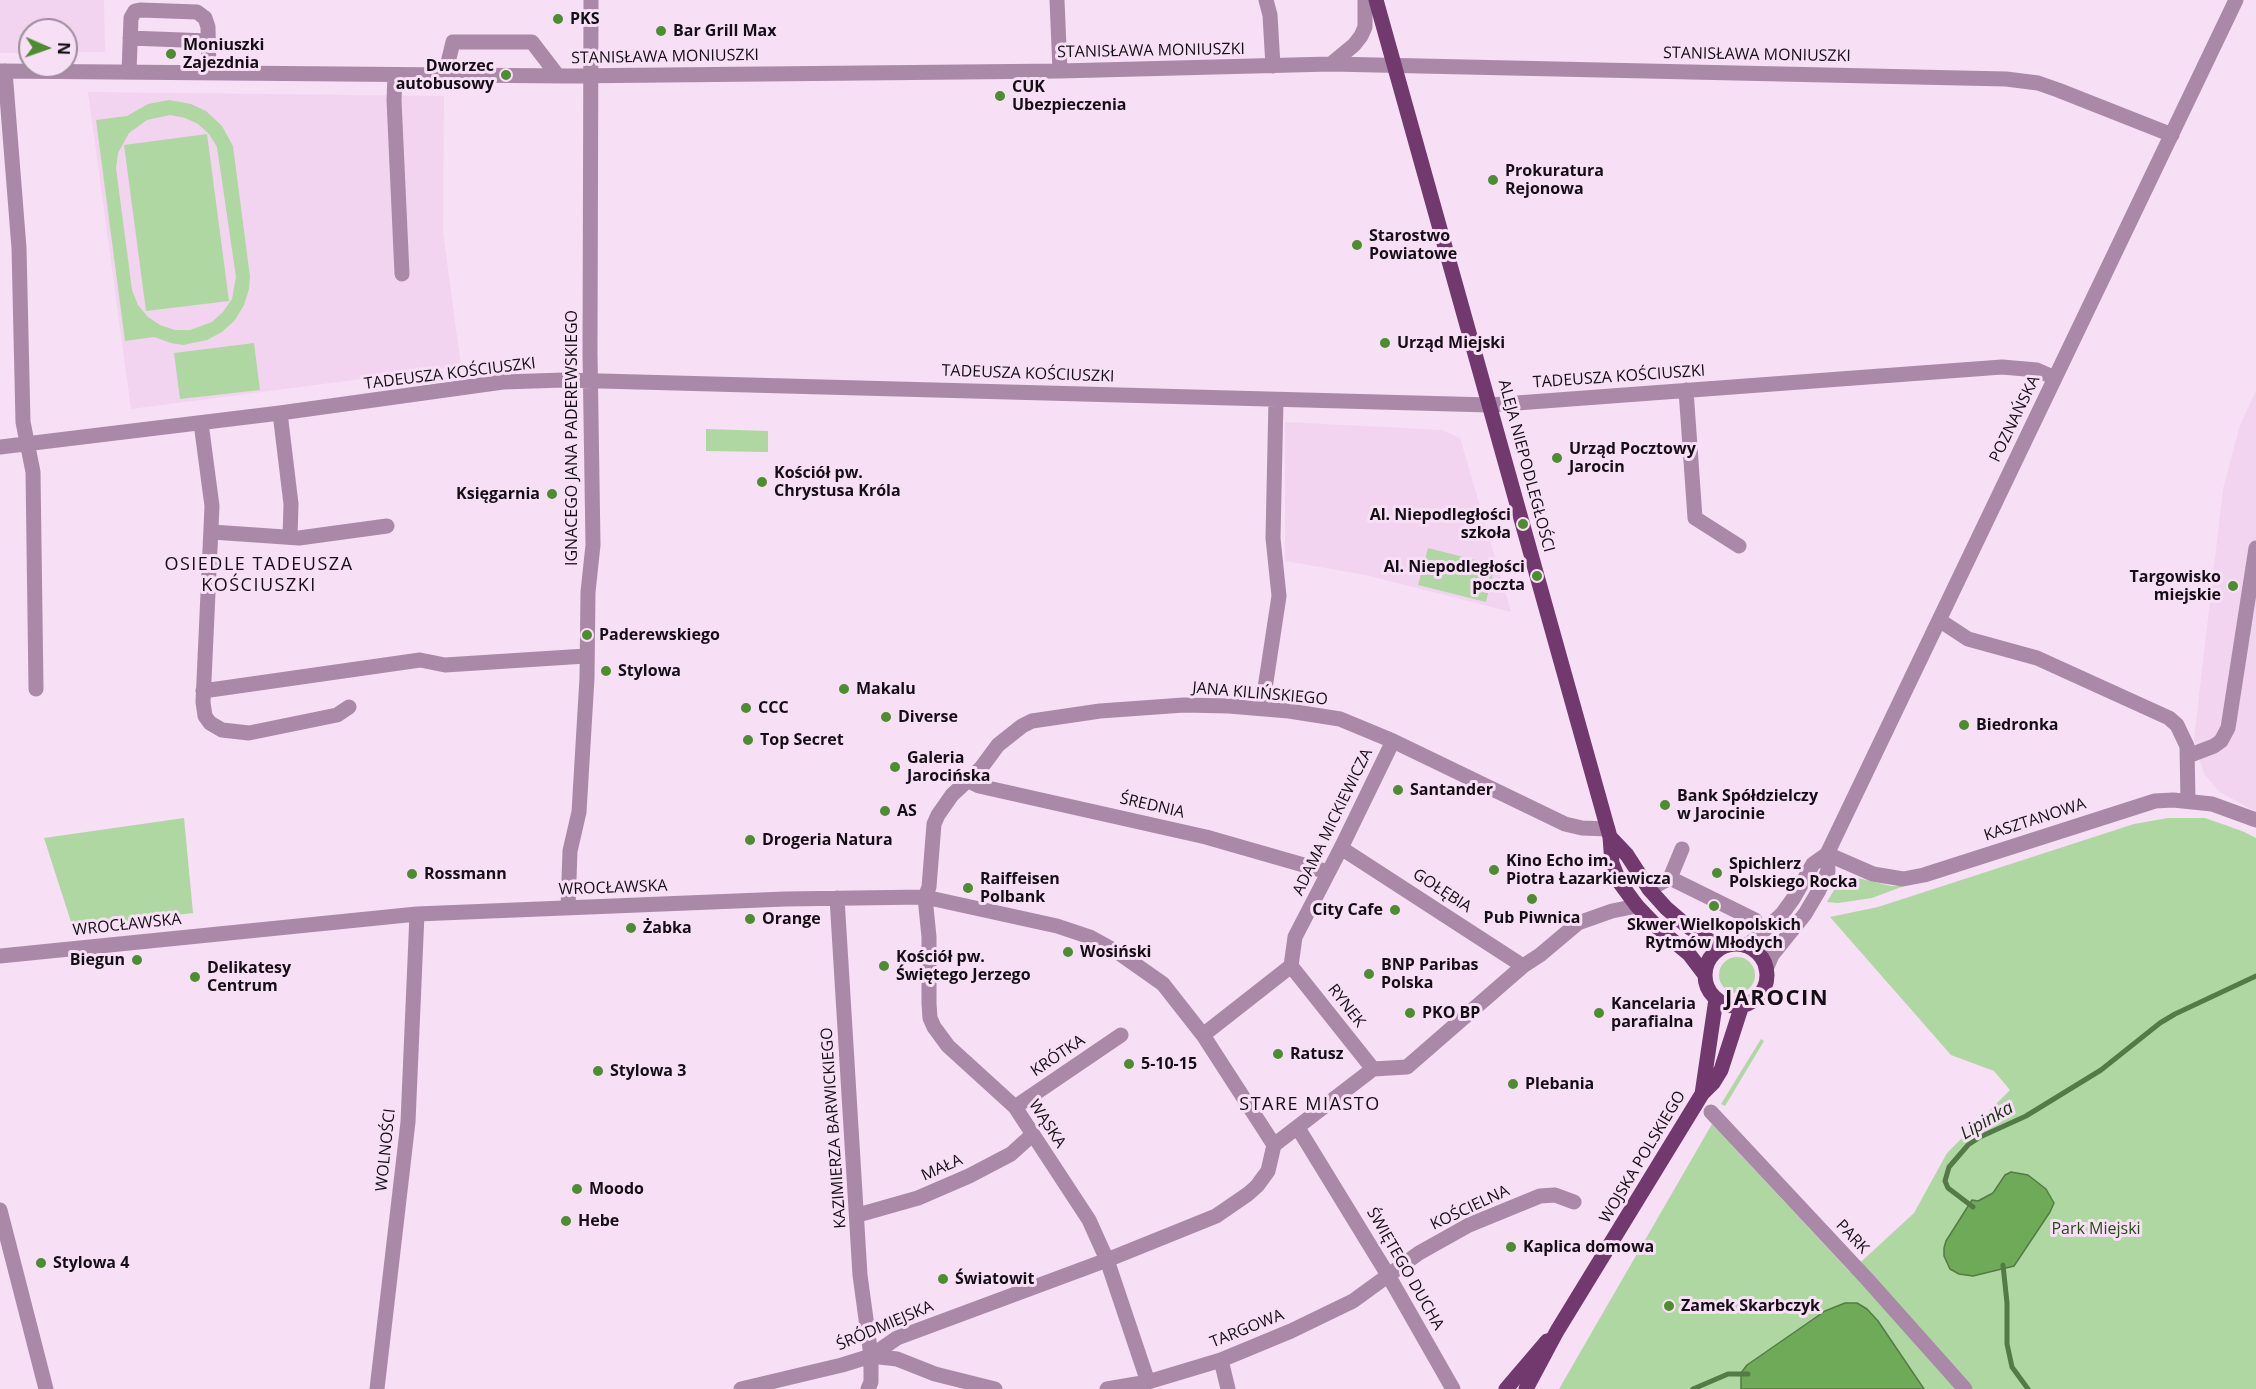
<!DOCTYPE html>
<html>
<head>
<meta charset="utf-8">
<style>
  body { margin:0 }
  #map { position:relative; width:2256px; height:1389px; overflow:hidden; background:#f7dff5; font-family:"Open Sans",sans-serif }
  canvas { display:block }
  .north { position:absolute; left:18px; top:18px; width:60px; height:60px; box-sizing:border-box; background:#f7dff5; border:2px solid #9d8b9c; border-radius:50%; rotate:92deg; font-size:16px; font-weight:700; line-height:24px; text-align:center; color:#160e16 }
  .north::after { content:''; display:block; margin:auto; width:21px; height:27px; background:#4c8d30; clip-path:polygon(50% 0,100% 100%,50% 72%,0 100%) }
</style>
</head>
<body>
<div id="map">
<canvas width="2256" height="1389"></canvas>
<div class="north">N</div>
</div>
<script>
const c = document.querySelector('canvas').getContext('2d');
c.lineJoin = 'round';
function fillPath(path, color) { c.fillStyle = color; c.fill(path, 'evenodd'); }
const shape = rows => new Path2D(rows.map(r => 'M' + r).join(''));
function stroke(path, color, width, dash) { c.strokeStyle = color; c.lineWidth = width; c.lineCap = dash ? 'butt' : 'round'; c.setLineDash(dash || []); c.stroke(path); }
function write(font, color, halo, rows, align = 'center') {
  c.font = font + ' "Open Sans",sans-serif'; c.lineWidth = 6; c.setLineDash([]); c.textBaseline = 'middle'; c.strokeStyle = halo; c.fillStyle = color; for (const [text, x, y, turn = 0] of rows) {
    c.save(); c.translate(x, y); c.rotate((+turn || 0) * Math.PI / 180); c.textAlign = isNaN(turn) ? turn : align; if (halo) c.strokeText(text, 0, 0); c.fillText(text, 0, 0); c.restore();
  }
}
fillPath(shape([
  [0,0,104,0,105,52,66,52,66,30,30,30,30,53,0,53],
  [88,92,444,96,443,232,461,366,131,409],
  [2256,391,2256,812,2220,792,2204,774,2194,739,2223,489,2240,425],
  [1285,422,1442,430,1460,438,1511,612,1366,575,1285,561]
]), '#f2d4f0');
fillPath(shape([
  [169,100,191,104,206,111,222,126,233,146,250,277,249,289,244,305,235,320,222,332,207,340,183,345,171,343,154,337,125,341,96,120,127,116,148,104],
  [170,115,185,118,198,124,209,134,217,147,236,277,232,299,223,312,212,322,190,330,175,330,160,325,148,317,138,305,132,290,116,168,118,153,129,133,147,120],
  [207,134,229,301,146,311,124,145],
  [254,343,260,390,180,399,174,353],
  [706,429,768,431,768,452,706,451],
  [1428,548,1495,565,1486,602,1418,585],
  [184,818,193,913,73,928,44,838],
  [2168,818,2205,818,2242,831,2256,838,2256,1389,1559,1389,1712,1124,1850,1272,1914,1213,1947,1153,2010,1090,1994,1071,1951,1055,1830,917,1878,907,2134,824],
  [1858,878,1891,886,1904,886,1872,898,1838,903,1827,902,1834,890,1843,881],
  '1719 975a18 18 0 1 1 36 0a18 18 0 1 1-36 0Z',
  [1761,1039,1764,1041,1725,1106,1721,1104]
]), '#afd7a1');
const water = shape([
  [2011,1172,2028,1175,2046,1189,2054,1203,2050,1212,2014,1266,1973,1276,1959,1274,1950,1269,1944,1256,1944,1248,1946,1241,1972,1200,1978,1201,1993,1193,2005,1175,2011,1172],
  [1845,1303,1857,1303,1867,1309,1878,1321,1924,1389,1741,1389,1741,1373,1747,1365,1825,1311,1845,1303]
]);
fillPath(water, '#6faa59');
stroke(water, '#547b45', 1.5);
stroke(shape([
  [1973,1207,1948,1188,1945,1181,1949,1167,1968,1145,1980,1137,2026,1116,2101,1070,2160,1023,2175,1014,2256,976],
  [2003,1265,2007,1303,2007,1344,2012,1367,2028,1389],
  [1693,1389,1728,1374,1748,1374]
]), '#547b45', 5);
stroke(shape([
  [1057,0,1060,71],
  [1266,0,1270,15,1273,66],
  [130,38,208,41],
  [1331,64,1354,45,1361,36,1365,27,1365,0],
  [0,71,567,76,1060,71,1331,64,2006,79,2038,83,2058,90,2172,135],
  [5,71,19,248,23,422,33,472,36,689],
  [129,72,131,18,135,11,140,10,197,12,205,18,208,27,209,72],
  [395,75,394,100,402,274],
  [445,75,453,42,532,42,558,76],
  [1686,390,1695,518,1739,546],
  [280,413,291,504,290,537],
  [201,423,212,506,203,702,205,716,210,723,222,730,249,733,337,715,349,707],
  [0,447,280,413,503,382,564,380,1490,405,2002,367,2037,370,2055,378],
  [212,532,299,538,387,526],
  [1939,620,1968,639,2037,658,2169,718,2177,725,2187,746,2188,801],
  [203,691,420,660,445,665,586,656],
  [1262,708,1279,596,1273,538,1276,400],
  [2188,756,2214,746,2221,741,2228,728,2256,548],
  [967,780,979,786,1206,837,1328,872],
  [1341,848,1523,966],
  [1827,854,1873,874,1903,879,1924,875,2155,801,2173,800,2212,804,2256,820],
  [1670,878,1755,920],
  [1649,889,1670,878,1682,849],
  [925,897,929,887,934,824,938,815,952,795,981,768,998,745,1022,726,1032,721,1100,711,1184,705,1229,706,1289,711,1340,719,1393,741,1565,824,1582,828,1608,829],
  [925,897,929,937,929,1004,930,1018,934,1027,948,1046,1015,1107,1089,1220,1107,1260,1148,1382],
  [837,898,860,1275,871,1356,871,1382,868,1389],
  [568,907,570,851,579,812,587,678,588,592,593,545,590,353,591,0],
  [1747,946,1782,914,1793,899,1813,864,1827,854],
  [0,956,417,914,785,899,925,897,1057,926,1090,937,1119,953,1163,984,1203,1035,1274,1145,1373,1069,1407,1067,1523,966,1540,955,1578,923,1612,911,1637,906],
  [1291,966,1373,1069],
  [1766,969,1772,955,1805,914,1818,892,1828,871,1827,854,2236,0],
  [1203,1035,1291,966,1295,937,1341,848,1393,741],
  [1015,1107,1121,1035],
  [1711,1112,1867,1279,1965,1389],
  [1298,1128,1388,1275,1453,1389],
  [0,1210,46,1389],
  [858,1215,918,1198,969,1176,1011,1154,1032,1135],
  [871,1356,897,1359,935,1374,995,1389],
  [1221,1360,1228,1389],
  [377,1389,408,1122,417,914],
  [741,1389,842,1365,871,1356,897,1338,1107,1260,1216,1216,1248,1194,1257,1186,1268,1171,1274,1145],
  [1107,1389,1148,1382,1221,1360,1291,1331,1353,1301,1419,1253,1469,1225,1540,1196,1555,1195,1574,1202]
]), '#a989a7', 15);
stroke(shape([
  [1376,0,1610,837,1612,863,1620,883,1637,906,1660,930,1689,954,1705,975],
  [1610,837,1627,855,1649,889,1666,908,1687,926,1721,948],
  '1705 975a31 31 0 1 1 62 0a31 31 0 1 1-62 0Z',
  [1702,1094,1716,999],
  [1506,1389,1547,1341],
  [1526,1389,1557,1331,1702,1094,1713,1083,1721,1070,1742,1005]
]), '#72396f', 15);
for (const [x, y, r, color] of [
  [558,19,6,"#4c8d30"],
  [661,31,6,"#4c8d30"],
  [171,54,6,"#4c8d30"],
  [506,75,6,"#4c8d30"],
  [1000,96,6,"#4c8d30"],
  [1493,180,6,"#4c8d30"],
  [1357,245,6,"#4c8d30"],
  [1385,343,6,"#4c8d30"],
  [1557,458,6,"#4c8d30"],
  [762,482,6,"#4c8d30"],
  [552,494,6,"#4c8d30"],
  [1523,524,6,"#4c8d30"],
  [1537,576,6,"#4c8d30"],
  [2233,586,6,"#4c8d30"],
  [587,635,6,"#4c8d30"],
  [606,671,6,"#4c8d30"],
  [844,689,6,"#4c8d30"],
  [746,708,6,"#4c8d30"],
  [886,717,6,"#4c8d30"],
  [1964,725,6,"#4c8d30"],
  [748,740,6,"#4c8d30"],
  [895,767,6,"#4c8d30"],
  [1398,790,6,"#4c8d30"],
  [1665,805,6,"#4c8d30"],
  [885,811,6,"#4c8d30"],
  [750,840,6,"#4c8d30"],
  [1494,870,6,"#4c8d30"],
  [1717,873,6,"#4c8d30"],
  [412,874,6,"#4c8d30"],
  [968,888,6,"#4c8d30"],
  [1532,899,6,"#4c8d30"],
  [1714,906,6,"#4c8d30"],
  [1395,910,6,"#4c8d30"],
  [750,919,6,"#4c8d30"],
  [631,928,6,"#4c8d30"],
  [1068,952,6,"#4c8d30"],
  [137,960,6,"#4c8d30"],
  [884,966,6,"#4c8d30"],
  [1369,974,6,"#4c8d30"],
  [195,977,6,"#4c8d30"],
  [1410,1013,6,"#4c8d30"],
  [1599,1013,6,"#4c8d30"],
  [1278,1054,6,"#4c8d30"],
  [1129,1064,6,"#4c8d30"],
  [598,1071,6,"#4c8d30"],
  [1513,1084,6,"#4c8d30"],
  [577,1189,6,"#4c8d30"],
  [566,1221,6,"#4c8d30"],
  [1511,1247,6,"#4c8d30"],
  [41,1263,6,"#4c8d30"],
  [943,1279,6,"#4c8d30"],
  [1669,1306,6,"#4c8d30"]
]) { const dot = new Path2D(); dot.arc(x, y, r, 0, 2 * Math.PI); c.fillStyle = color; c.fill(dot); stroke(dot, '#f7dff5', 2); }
write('bold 16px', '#160e16', '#f7dff5', [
  ["PKS",570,19],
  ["Bar Grill Max",673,31],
  ["Moniuszki",183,45],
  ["Zajezdnia",183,63],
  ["Dworzec",494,66,"right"],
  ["autobusowy",494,84,"right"],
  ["CUK",1012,87],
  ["Ubezpieczenia",1012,105],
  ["Prokuratura",1505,171],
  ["Rejonowa",1505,189],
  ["Starostwo",1369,236],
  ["Powiatowe",1369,254],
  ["Urząd Miejski",1397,343],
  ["Urząd Pocztowy",1569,449],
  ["Jarocin",1569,467],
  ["Kościół pw.",774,473],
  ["Chrystusa Króla",774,491],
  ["Księgarnia",540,494,"right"],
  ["Al. Niepodległości",1511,515,"right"],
  ["szkoła",1511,533,"right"],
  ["Al. Niepodległości",1525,567,"right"],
  ["poczta",1525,585,"right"],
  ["Targowisko",2221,577,"right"],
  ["miejskie",2221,595,"right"],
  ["Paderewskiego",599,635],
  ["Stylowa",618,671],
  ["Makalu",856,689],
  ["CCC",758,708],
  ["Diverse",898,717],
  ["Biedronka",1976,725],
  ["Top Secret",760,740],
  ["Galeria",907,758],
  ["Jarocińska",907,776],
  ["Santander",1410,790],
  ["Bank Spółdzielczy",1677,796],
  ["w Jarocinie",1677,814],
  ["AS",897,811],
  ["Drogeria Natura",762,840],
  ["Kino Echo im.",1506,861],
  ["Piotra Łazarkiewicza",1506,879],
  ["Spichlerz",1729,864],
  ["Polskiego Rocka",1729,882],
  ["Rossmann",424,874],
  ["Raiffeisen",980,879],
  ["Polbank",980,897],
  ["City Cafe",1383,910,"right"],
  ["Pub Piwnica",1532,918,"center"],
  ["Orange",762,919],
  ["Skwer Wielkopolskich",1714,925,"center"],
  ["Rytmów Młodych",1714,943,"center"],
  ["Żabka",643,928],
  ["Wosiński",1080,952],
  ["Kościół pw.",896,957],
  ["Świętego Jerzego",896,975],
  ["Biegun",125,960,"right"],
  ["BNP Paribas",1381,965],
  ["Polska",1381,983],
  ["Delikatesy",207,968],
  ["Centrum",207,986],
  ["Kancelaria",1611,1004],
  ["parafialna",1611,1022],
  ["PKO BP",1422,1013],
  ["Ratusz",1290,1054],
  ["5-10-15",1141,1064],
  ["Stylowa 3",610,1071],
  ["Plebania",1525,1084],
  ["Moodo",589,1189],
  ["Hebe",578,1221],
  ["Kaplica domowa",1523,1247],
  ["Stylowa 4",53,1263],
  ["Światowit",955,1279],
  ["Zamek Skarbczyk",1681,1306]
], 'left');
write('16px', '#160e16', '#f7dff5', [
  ["STANISŁAWA MONIUSZKI",1151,51,-1],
  ["STANISŁAWA MONIUSZKI",1757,55,1],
  ["STANISŁAWA MONIUSZKI",665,57,-1],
  ["TADEUSZA KOŚCIUSZKI",450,374,-7],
  ["TADEUSZA KOŚCIUSZKI",1028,374,2],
  ["TADEUSZA KOŚCIUSZKI",1619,377,-4],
  ["POZNAŃSKA",2015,419,-64],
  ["IGNACEGO JANA PADEREWSKIEGO",572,438,-90],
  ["ALEJA NIEPODLEGŁOŚCI",1526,466,75],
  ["JANA KILIŃSKIEGO",1260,694,5],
  ["ŚREDNIA",1152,806,13],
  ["KASZTANOWA",2035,820,-18],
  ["ADAMA MICKIEWICZA",1333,822,-64],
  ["WROCŁAWSKA",613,888,-2],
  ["GOŁĘBIA",1442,891,33],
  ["WROCŁAWSKA",127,925,-6],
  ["RYNEK",1346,1006,52],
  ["KRÓTKA",1058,1056,-34],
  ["WĄSKA",1047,1124,57],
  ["KAZIMIERZA BARWICKIEGO",834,1128,-94],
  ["WOLNOŚCI",386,1150,-84],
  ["WOJSKA POLSKIEGO",1643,1157,-59],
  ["MAŁA",942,1168,-24],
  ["KOŚCIELNA",1470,1208,-25],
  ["PARK",1852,1237,47],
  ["ŚWIĘTEGO DUCHA",1405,1269,60],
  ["ŚRÓDMIEJSKA",885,1326,-23],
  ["TARGOWA",1247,1329,-22]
]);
write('16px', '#254c14', '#f7dff5', [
  ["Park Miejski",2096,1229]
]);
c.letterSpacing = '1.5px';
write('18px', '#160e16', '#f7dff5', [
  ["OSIEDLE TADEUSZA",259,565],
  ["KOŚCIUSZKI",259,586],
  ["STARE MIASTO",1310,1105]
]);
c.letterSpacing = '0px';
write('italic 18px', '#18300f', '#f7dff5', [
  ["Lipinka",1987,1121,-30]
]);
c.letterSpacing = '1.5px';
write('bold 22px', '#160e16', '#f7dff5', [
  ["JAROCIN",1777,999]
]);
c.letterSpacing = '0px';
</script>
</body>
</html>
